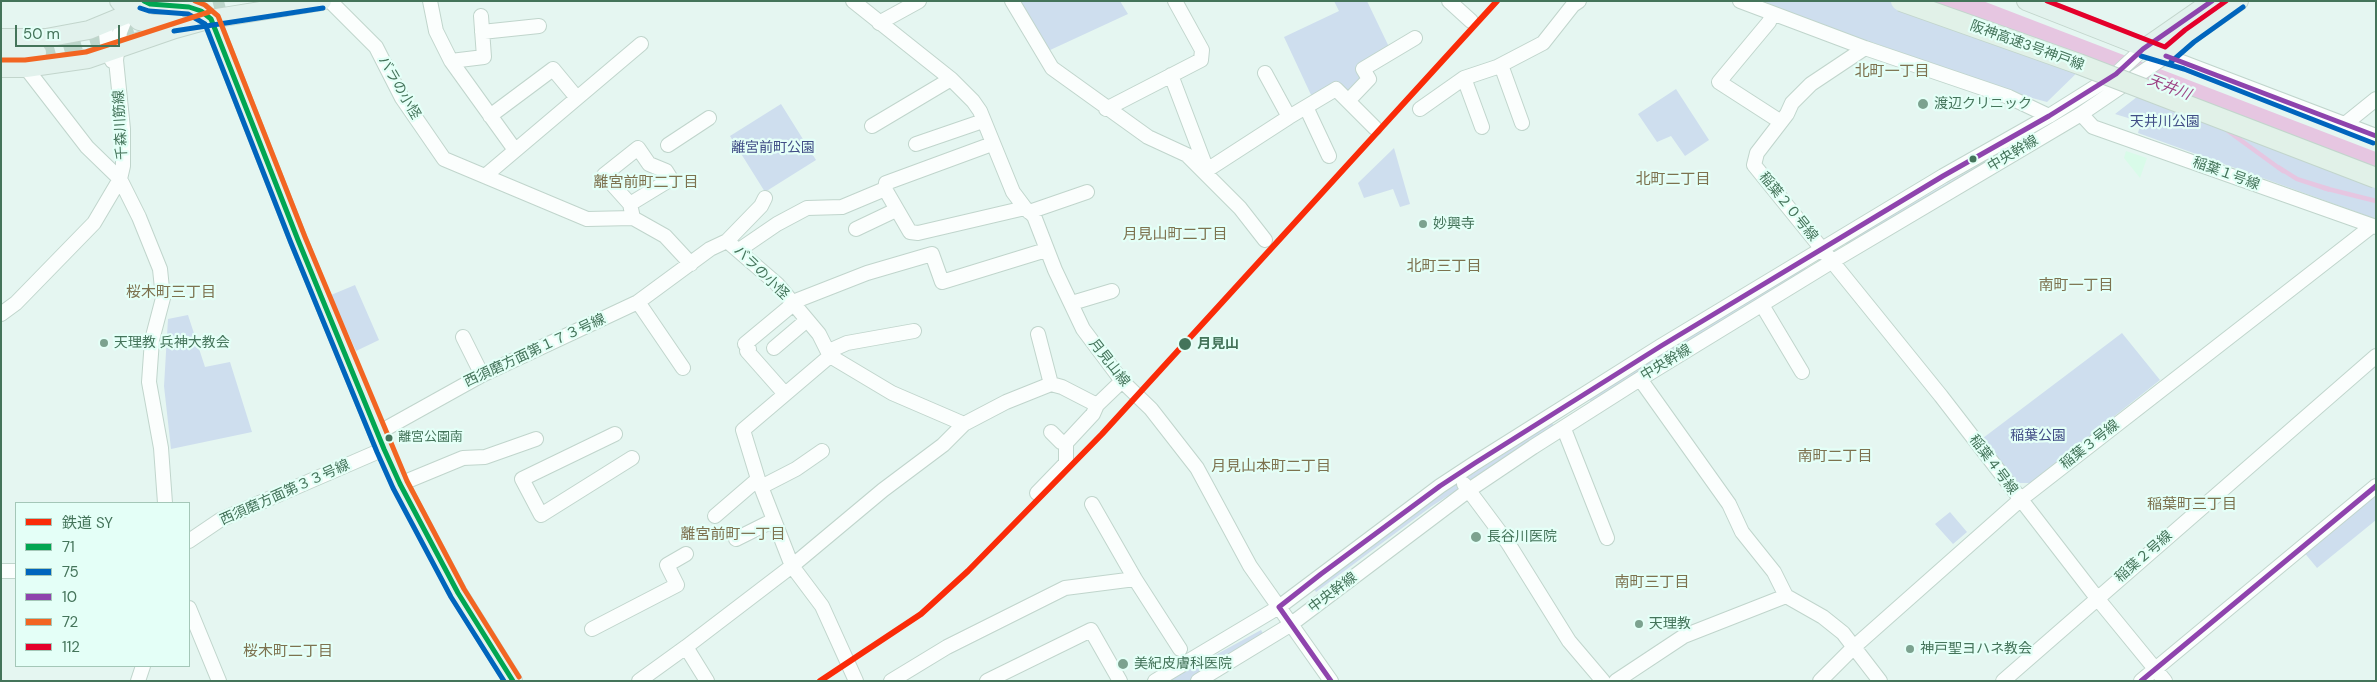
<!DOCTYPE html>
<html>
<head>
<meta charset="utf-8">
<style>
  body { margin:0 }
  #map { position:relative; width:2377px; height:682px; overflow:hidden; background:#e5f6f1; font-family:"DM Sans","Noto Sans JP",sans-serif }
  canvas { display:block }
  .frame { position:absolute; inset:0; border:2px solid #44745a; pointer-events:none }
  .legend { position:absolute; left:15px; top:502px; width:175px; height:165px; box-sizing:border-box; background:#e4fff7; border:1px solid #a4c7b8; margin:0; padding:6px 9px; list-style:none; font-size:15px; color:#44745a }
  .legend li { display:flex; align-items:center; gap:10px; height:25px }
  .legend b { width:25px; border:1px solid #a4c7b8 }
  .scale { position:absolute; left:15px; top:25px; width:105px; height:22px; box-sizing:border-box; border:2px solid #44745a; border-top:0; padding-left:6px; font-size:15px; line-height:18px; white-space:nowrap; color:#44745a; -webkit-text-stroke:4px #e4fff7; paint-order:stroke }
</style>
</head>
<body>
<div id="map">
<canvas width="2377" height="682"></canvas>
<div class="frame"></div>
<ul class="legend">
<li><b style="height:6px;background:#fa2b08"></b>鉄道 SY</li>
<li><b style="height:6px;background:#00a651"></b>71</li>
<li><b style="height:6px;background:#0065bd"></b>75</li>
<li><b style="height:6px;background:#8e44ad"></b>10</li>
<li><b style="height:6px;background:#f26522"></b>72</li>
<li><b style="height:6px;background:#e4002b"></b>112</li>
</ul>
<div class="scale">50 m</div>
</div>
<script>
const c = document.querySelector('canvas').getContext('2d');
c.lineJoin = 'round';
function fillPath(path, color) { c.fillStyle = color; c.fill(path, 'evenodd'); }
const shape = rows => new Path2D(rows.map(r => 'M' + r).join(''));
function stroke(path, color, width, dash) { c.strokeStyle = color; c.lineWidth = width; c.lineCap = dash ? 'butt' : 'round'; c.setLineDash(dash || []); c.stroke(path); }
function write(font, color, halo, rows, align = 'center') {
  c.font = font + ' "DM Sans","Noto Sans JP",sans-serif'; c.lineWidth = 4.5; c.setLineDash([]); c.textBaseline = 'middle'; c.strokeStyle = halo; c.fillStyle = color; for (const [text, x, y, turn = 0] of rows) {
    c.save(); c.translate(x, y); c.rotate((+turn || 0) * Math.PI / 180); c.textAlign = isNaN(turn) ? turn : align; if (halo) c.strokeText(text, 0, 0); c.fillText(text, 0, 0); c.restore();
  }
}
fillPath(shape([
  [2126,151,2147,158,2140,178,2124,158]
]), '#d9fbe9');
fillPath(shape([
  [1021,1,1120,1,1128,14,1048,51],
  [1334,1,1367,1,1390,49,1348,95,1312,97,1284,37,1339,11],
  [1763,1,1909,1,2086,64,2047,102,2021,95,1874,43,1828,30],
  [1676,89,1709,140,1685,156,1671,136,1657,142,1638,114],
  [2142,93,2376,179,2376,219,2138,133,2141,122,2115,114],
  [781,104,816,160,765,192,730,136],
  [2076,108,2077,113,1850,247,1845,243],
  [1394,148,1410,204,1400,207,1393,189,1364,198,1358,183],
  [1805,267,1808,271,1592,403,1589,399],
  [355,285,379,340,356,351,331,295],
  [188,315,205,367,230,362,252,432,171,449,164,386,168,319],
  [2122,333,2160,380,2030,483,2017,483,1983,438],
  [1552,423,1555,427,1432,506,1316,592,1314,589,1429,502],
  [2376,491,2376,520,2317,568,2303,551],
  [1950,512,1967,532,1953,544,1935,524],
  [1261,630,1264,635,1190,681,1168,681]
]), '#cedeee');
fillPath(shape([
  [1913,1,1983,1,2376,152,2376,178],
  [2279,165,2298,177,2330,187,2329,192,2296,181,2277,169]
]), '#e6c6e1');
stroke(shape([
  [2167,117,2196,118],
  [2228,131,2283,171],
  [2324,188,2376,201]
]), '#e6c6e1', 4.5);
stroke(shape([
  [187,11,224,1],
  [37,53,154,20]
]), '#bdd6cb', 18, [18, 9]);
const minor = shape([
  [330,1,376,47,402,98,444,159,587,219,633,218,665,236,691,264],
  [430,1,436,31,451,61,515,150],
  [853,1,951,79,973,101,980,111,1013,192,1025,208,1034,216,1055,270,1083,329,1122,381,1151,409,1197,468,1250,566,1331,681],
  [1012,1,1052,68,1148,137,1187,155,1240,208,1265,240],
  [1449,1,1471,21],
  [1740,1,1865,48,2009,97,2049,116],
  [1772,14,1769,22,1719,82,1781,122],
  [879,23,919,1],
  [105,25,108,52,112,61],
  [482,32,539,26],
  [1865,48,1811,84,1792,103,1787,114,1757,153,1754,165,1941,396,2097,598,2165,681],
  [451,61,484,57,481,16],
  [1501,65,1522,123],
  [26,68,87,147,120,179,139,217,160,269,163,298,152,340,149,382,161,448,165,503],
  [1265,73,1289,117],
  [1171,75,1207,170],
  [1464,78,1482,127],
  [1348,101,1369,79,1363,69,1415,38],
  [1306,107,1329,156],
  [1106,109,1201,60,1202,50,1175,1],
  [1420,109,1464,78,1497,67,1543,43,1573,5,1579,1],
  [2081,114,2093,127,2376,227],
  [490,116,553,69,577,98],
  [2345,124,2376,99],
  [872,126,951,79],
  [916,144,983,121],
  [668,145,709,118],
  [1204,172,1289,117,1336,89,1375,128],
  [485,176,641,44],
  [885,189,910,232,918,233,1025,208],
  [885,189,886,183,992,144],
  [630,204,671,179,666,171,649,164,638,148,604,175,630,204,633,218],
  [1029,212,1087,192],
  [856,229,896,210],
  [727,241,777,284,819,334,830,356,892,393,964,424],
  [739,250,777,224,807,208,842,207,885,189],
  [638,302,683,368],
  [1072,303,1112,291],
  [1762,305,1802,372],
  [1,314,16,303,94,223,120,179,123,166,123,129,116,60,120,32,129,9],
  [1038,334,1051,384],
  [463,337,482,375],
  [774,348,807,320],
  [829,351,847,343,914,331],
  [830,356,743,430,758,479,792,566,822,606,856,681],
  [1640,379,1729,504,1742,532,1774,572,1786,596,1823,617,1843,633,1880,681],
  [785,394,747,351,749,349,745,344,798,300,867,273,932,254,942,282,1046,250],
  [1564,429,1607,538],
  [1051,432,1061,442,1066,443],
  [376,434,482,375,638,302,710,249,727,241,761,206,765,198],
  [615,434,522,479,541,515,632,458],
  [400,484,463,458,485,457,536,439],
  [1464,484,1508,543,1569,641,1603,681],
  [761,487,796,469,822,451],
  [1037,493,1066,463,1066,443,1093,414,1097,405],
  [1092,504,1135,579,1180,649],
  [715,516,758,479],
  [736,539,774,520],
  [189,541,220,520,384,449],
  [1,571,16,571],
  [189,608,219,681],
  [592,629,677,585,667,565,686,554],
  [686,647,707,681],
  [138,681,143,666],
  [639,681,686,647,792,566,883,490,943,445,964,424,1006,402,1051,384,1062,387,1097,405,1122,381],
  [891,681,947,647,1065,588,1135,579],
  [987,681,1091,630,1120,681],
  [1155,681,1279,607,1440,486,1475,463,1661,346,1943,176,2049,116,2116,74,2143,49],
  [1198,681,1290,625,1469,490,1533,447,1640,379,1833,261,2081,114,2166,56,2376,136],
  [1616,681,1684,636,1786,596],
  [1820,681,1854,647,2020,500,2372,226],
  [2003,681,2376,356],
  [2141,681,2376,486]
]);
const major = shape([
  [119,1,139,21,154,24,176,23],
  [143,1,150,4,189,7,201,11,211,19,298,240,384,449,400,484,458,593,513,681],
  [2026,1,2166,56,2189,36,2239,1],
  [1,38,46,38,89,30,157,2],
  [2143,49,2212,1],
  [1,52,37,53],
  [1,68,26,68,88,59,175,29,211,19,322,1]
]);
stroke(minor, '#c0d5cc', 16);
stroke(major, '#c2d5cc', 20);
stroke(minor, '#fbfefd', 14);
stroke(major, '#e2f2ed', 18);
const highwayBridge = shape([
  [1901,1,2079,64,2376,178]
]);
stroke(highwayBridge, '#c2d5cc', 22, []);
stroke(highwayBridge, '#e1f1e8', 20);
stroke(shape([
  [144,1,150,4,189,7,201,11,211,19,298,240,384,449,400,484,458,593,513,681]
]), '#00a651', 5);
stroke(shape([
  [140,8,149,11,188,14,205,24,291,243,377,452,393,488,451,597,504,681],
  [174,31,323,8],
  [2141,56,2184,69,2373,143],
  [2171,62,2194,42,2243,7]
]), '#0065bd', 5);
stroke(shape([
  [2166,56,2376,136],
  [1331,681,1279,607,1321,574,1440,486,1475,463,1661,346,1943,176,2049,116,2116,74,2143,49,2212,1],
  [2141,681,2376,486]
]), '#8e44ad', 5);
stroke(shape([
  [195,1,205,5,218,16,305,237,407,481,464,589,519,677],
  [1,60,25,60,86,52,209,12]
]), '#f26522', 5);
stroke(shape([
  [2047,1,2165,47,2185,30,2226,1]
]), '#e4002b', 5);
stroke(shape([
  [820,681,921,614,968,571,1102,434,1497,1]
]), '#fa2b08', 6);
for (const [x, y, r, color] of [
  [1923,104,6,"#7ca28f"],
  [1973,159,4.5,"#44745a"],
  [1423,224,5,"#7ca28f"],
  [104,343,5,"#7ca28f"],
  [1185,344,7,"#44745a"],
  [389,438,4.5,"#44745a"],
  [1476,537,6,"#7ca28f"],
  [1639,624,5,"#7ca28f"],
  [1910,649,5,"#7ca28f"],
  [1123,664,6,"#7ca28f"]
]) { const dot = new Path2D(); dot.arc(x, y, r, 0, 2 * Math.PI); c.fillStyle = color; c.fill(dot); stroke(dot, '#e4fff7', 2); }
write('13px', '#44745a', '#e4fff7', [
  ["離宮公園南",398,438]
], 'left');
write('14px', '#44745a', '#e4fff7', [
  ["阪神高速3号神戸線",2027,46,20],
  ["バラの小怪",399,88,60],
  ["千森川筋線",121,125,-93],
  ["中央幹線",2013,154,-31],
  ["稲葉１号線",2226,174,20],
  ["稲葉２０号線",1788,207,51],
  ["バラの小怪",761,273,44],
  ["西須磨方面第１７３号線",535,351,-25],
  ["月見山線",1109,363,52],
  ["中央幹線",1666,363,-31],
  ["稲葉３号線",2090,445,-38],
  ["稲葉４号線",1993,465,53],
  ["西須磨方面第３３号線",285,493,-24],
  ["稲葉２号線",2144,557,-41],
  ["中央幹線",1333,593,-37]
]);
write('14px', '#44745a', '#e4fff7', [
  ["渡辺クリニック",1934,104],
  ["妙興寺",1433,224],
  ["天理教 兵神大教会",114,343],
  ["長谷川医院",1487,537],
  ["天理教",1649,624],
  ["神戸聖ヨハネ教会",1920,649],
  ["美紀皮膚科医院",1134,664]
], 'left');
write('14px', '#414e86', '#e4fff7', [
  ["天井川公園",2165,122],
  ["離宮前町公園",773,148],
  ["稲葉公園",2038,436]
]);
write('bold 14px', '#44745a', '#e4fff7', [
  ["月見山",1197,344]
], 'left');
write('15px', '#7d724f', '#e4fff7', [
  ["北町一丁目",1892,72],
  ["北町二丁目",1673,180],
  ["離宮前町二丁目",646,183],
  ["月見山町二丁目",1175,235],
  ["北町三丁目",1444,267],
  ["南町一丁目",2076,286],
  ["桜木町三丁目",171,293],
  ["南町二丁目",1835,457],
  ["月見山本町二丁目",1271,467],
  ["稲葉町三丁目",2192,505],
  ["離宮前町一丁目",733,535],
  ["南町三丁目",1652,583],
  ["桜木町二丁目",288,652]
]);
write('italic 15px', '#9e4586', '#e4fff7', [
  ["天井川",2169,88,21]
]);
</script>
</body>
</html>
